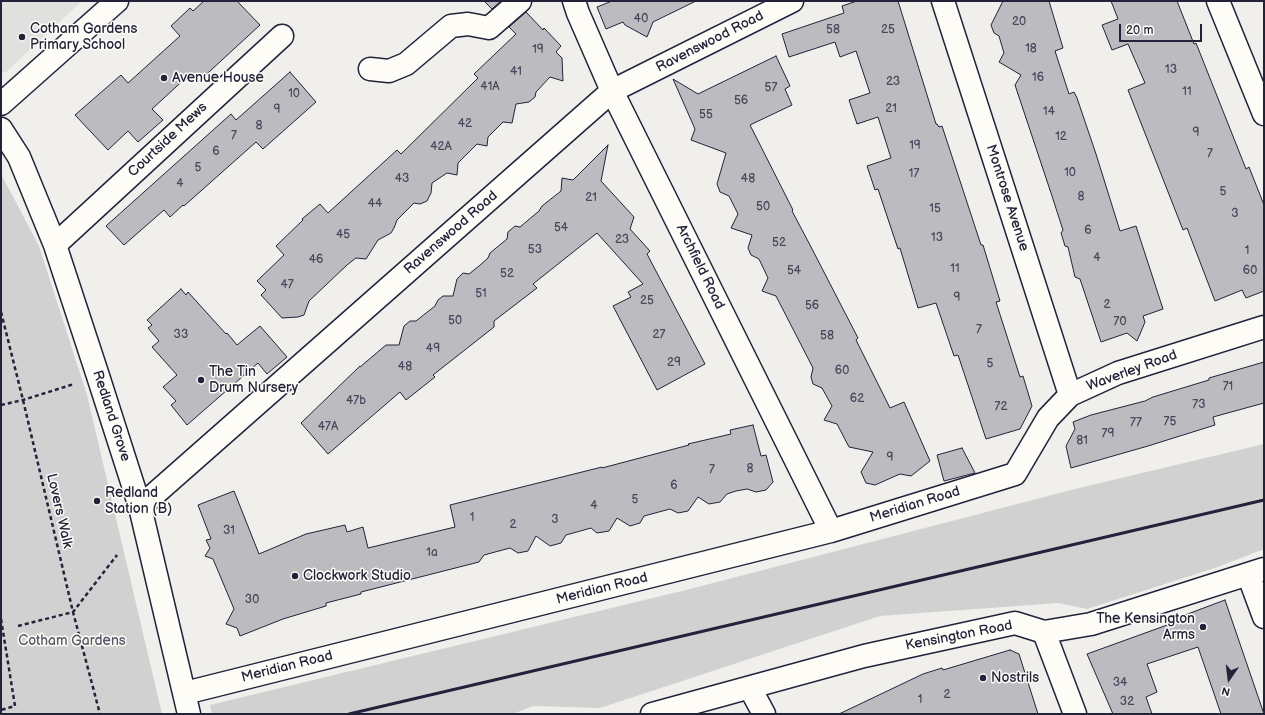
<!DOCTYPE html>
<html>
<head>
<meta charset="utf-8">
<style>
  body { margin:0 }
  #map { position:relative; width:1265px; height:715px; overflow:hidden; background:#f0efec; font-family:"Balsamiq Sans",sans-serif }
  canvas { display:block }
  .frame { position:absolute; inset:0; border:2px solid #22223b; pointer-events:none }
  .north { position:absolute; left:1209px; top:659px; width:40px; height:40px; -webkit-text-stroke:3px #fdfcf7; paint-order:stroke; rotate:194deg; font-size:11px; font-weight:700; line-height:16px; text-align:center; color:#22223b }
  .north::after { content:''; display:block; margin:auto; width:14px; height:18px; background:#22223b; clip-path:polygon(50% 0,100% 100%,50% 72%,0 100%) }
  .scale { position:absolute; left:1119px; top:24px; width:83px; height:18px; box-sizing:border-box; border:2px solid #22223b; border-top:0; padding-left:5px; font-size:12px; line-height:14px; white-space:nowrap; color:#22223b; -webkit-text-stroke:3px #fdfcf7; paint-order:stroke }
</style>
</head>
<body>
<div id="map">
<canvas width="1265" height="715"></canvas>
<div class="frame"></div>
<div class="north">N</div>
<div class="scale">20 m</div>
</div>
<script>
const c = document.querySelector('canvas').getContext('2d');
c.lineJoin = 'round';
function fillPath(path, color) { c.fillStyle = color; c.fill(path, 'evenodd'); }
const shape = rows => new Path2D(rows.map(r => 'M' + r).join(''));
function stroke(path, color, width, dash) { c.strokeStyle = color; c.lineWidth = width; c.lineCap = dash ? 'butt' : 'round'; c.setLineDash(dash || []); c.stroke(path); }
function write(font, color, halo, rows, align = 'center') {
  c.font = font + ' "Balsamiq Sans",sans-serif'; c.lineWidth = 3; c.setLineDash([]); c.textBaseline = 'middle'; c.strokeStyle = halo; c.fillStyle = color; for (const [text, x, y, turn = 0] of rows) {
    c.save(); c.translate(x, y); c.rotate((+turn || 0) * Math.PI / 180); c.textAlign = isNaN(turn) ? turn : align; if (halo) c.strokeText(text, 0, 0); c.fillText(text, 0, 0); c.restore();
  }
}
fillPath(shape([
  [1,1,82,1,6,72,1,73]
]), '#e0e0df');
fillPath(shape([
  [1,174,39,246,87,395,162,714,1,714],
  [1264,444,1264,549,1218,567,1087,609,1058,603,880,616,600,708,533,706,513,714,212,714,210,705,690,589,1075,489]
]), '#d2d1d1');
const building = shape([
  [204,1,237,1,260,25,197,83,189,75,152,109,163,120,138,142,128,131,108,150,75,115,121,75,128,83,180,36,171,26,190,8,193,11,204,1],
  [484,1,501,1,492,9,484,1],
  [612,1,696,1,653,22,647,37,625,25,623,22,606,29,597,7,612,1],
  [857,1,898,1,936,124,937,124,939,127,942,126,981,245,983,245,1000,301,996,302,1020,377,1023,376,1032,406,1020,429,986,439,958,355,954,356,936,303,918,308,900,248,898,249,878,189,875,190,867,166,891,158,878,117,857,124,849,100,870,93,856,51,840,57,835,42,789,57,782,34,844,13,842,6,857,1],
  [1003,1,1049,1,1063,48,1055,51,1069,94,1074,92,1077,98,1096,154,1120,231,1136,226,1163,309,1143,316,1145,322,1137,341,1127,333,1101,342,1080,279,1075,277,1068,247,1065,246,1061,233,1063,230,1051,193,1015,85,1021,75,999,62,1004,53,999,36,994,33,991,25,1003,1],
  [1111,1,1177,1,1194,44,1196,43,1246,169,1249,167,1264,205,1264,291,1246,298,1242,290,1215,301,1187,228,1183,230,1128,90,1145,83,1128,44,1112,50,1102,25,1118,19,1111,1],
  [526,12,543,30,544,28,561,46,556,52,562,58,563,81,550,77,536,92,535,97,529,102,516,104,512,123,503,122,488,137,487,146,477,144,458,163,457,175,447,173,432,183,431,193,427,201,420,204,414,203,397,220,394,228,391,233,378,240,366,259,356,258,347,265,309,301,304,315,298,317,282,318,261,295,266,290,257,281,284,255,276,246,303,220,302,219,320,204,328,213,397,150,401,154,478,78,474,74,516,34,509,27,526,12],
  [776,56,790,86,785,89,792,105,750,125,793,210,792,211,810,245,858,338,856,340,890,408,904,402,930,461,911,476,900,474,875,485,866,483,861,472,873,452,849,447,837,424,824,420,832,406,822,388,813,384,811,377,813,368,776,296,762,291,768,278,759,259,751,255,748,248,752,235,731,228,738,214,729,196,720,192,717,184,726,153,691,140,695,129,673,79,698,94,776,56],
  [290,72,316,102,263,149,256,142,184,206,183,205,170,217,164,210,124,245,106,226,231,114,236,120,290,72],
  [608,145,601,181,634,217,630,229,650,251,647,254,705,364,657,390,613,306,631,297,628,292,643,284,597,233,533,284,537,288,494,321,494,327,433,375,435,377,406,400,400,392,328,454,301,423,360,366,360,367,386,345,399,345,404,326,410,321,416,321,435,306,438,300,443,296,453,296,457,279,463,273,469,274,479,266,488,258,490,253,507,239,508,232,515,226,520,227,539,211,542,206,561,191,562,178,573,180,608,145],
  [181,289,186,295,188,292,226,334,227,333,237,345,260,326,287,357,267,374,258,363,187,425,171,405,176,401,163,387,177,375,152,347,159,341,148,328,152,325,147,320,181,289],
  [1264,362,1264,403,1213,417,1215,425,1148,446,1071,468,1066,446,1075,429,1073,422,1091,415,1145,401,1153,397,1209,380,1209,378,1264,362],
  [753,425,761,456,766,455,773,482,766,490,756,492,747,489,736,491,727,494,720,502,709,504,698,497,688,511,678,513,670,509,644,516,640,523,630,526,617,518,609,531,597,533,591,528,566,535,561,543,550,546,536,536,528,551,518,553,510,548,484,555,479,562,361,592,361,594,326,603,326,606,283,619,240,636,237,628,226,624,234,609,213,559,205,556,210,548,206,540,211,539,198,505,234,491,259,554,306,534,345,525,347,532,363,527,368,548,455,527,450,505,602,467,602,468,689,445,688,444,731,434,730,430,753,425],
  [962,448,975,473,944,481,937,455,962,448],
  [1225,600,1264,714,1221,714,1198,647,1147,664,1157,692,1146,697,1152,714,1113,714,1087,654,1170,624,1169,621,1225,600],
  [1010,650,1019,654,1038,714,839,714,923,674,942,668,943,670,1010,650]
]);
fillPath(building, '#bcbcc0');
stroke(building, '#22223b', 1);
const minor = shape([
  [574,1,578,13,612,91,831,531],
  [943,1,1070,395],
  [1218,1,1264,114],
  [370,69,389,71,406,64,451,26,468,24,489,28,520,1],
  [1,104,117,1],
  [1,129,19,157,55,245,98,376,140,507,189,714],
  [55,245,282,36],
  [140,507,612,91,792,1],
  [1248,574,1264,617],
  [1044,632,1075,714],
  [750,688,764,714],
  [185,693,831,531,1015,474,1048,418,1070,395,1118,373,1264,327],
  [652,714,864,656,1015,623,1044,632,1091,624,1264,569]
]);
stroke(minor, '#22223b', 25);
stroke(shape([
  [1,312,23,400,73,612,100,714],
  [1,405,23,400,74,384],
  [1,619,15,706,1,710],
  [18,626,73,612,117,555]
]), '#22223b', 2.5, [4, 3]);
stroke(minor, '#fdfcf7', 22);
stroke(shape([
  [349,714,1264,500]
]), '#22223b', 3);
for (const [x, y, r, color] of [
  [22,37,4,"#22223b"],
  [164,78,4,"#22223b"],
  [201,380,4,"#22223b"],
  [97,501,4,"#22223b"],
  [295,576,4,"#22223b"],
  [1203,627,4,"#22223b"],
  [983,678,4,"#22223b"]
]) { const dot = new Path2D(); dot.arc(x, y, r, 0, 2 * Math.PI); c.fillStyle = color; c.fill(dot); stroke(dot, '#fdfcf7', 1.5); }
write('12px', '#48485c', null, [
  ["40",641,19],
  ["20",1019,22],
  ["58",833,30],
  ["25",888,30],
  ["18",1031,49],
  ["19",538,50],
  ["13",1171,70],
  ["41",516,72],
  ["16",1038,78],
  ["23",893,82],
  ["41A",490,87],
  ["57",771,88],
  ["11",1187,92],
  ["10",294,94],
  ["56",741,101],
  ["21",891,109],
  ["9",277,110],
  ["14",1049,112],
  ["55",706,115],
  ["42",465,124],
  ["8",259,126],
  ["9",1196,133],
  ["7",234,136],
  ["12",1061,137],
  ["19",915,146],
  ["42A",441,147],
  ["6",216,152],
  ["7",1210,154],
  ["5",198,168],
  ["10",1070,173],
  ["17",914,174],
  ["43",402,179],
  ["48",748,179],
  ["4",180,184],
  ["5",1223,192],
  ["8",1081,197],
  ["21",591,198],
  ["44",375,204],
  ["50",763,207],
  ["15",935,209],
  ["3",1235,214],
  ["54",561,228],
  ["6",1088,231],
  ["45",343,235],
  ["13",937,238],
  ["23",622,240],
  ["52",779,243],
  ["53",535,250],
  ["1",1247,251],
  ["4",1097,258],
  ["46",316,260],
  ["11",955,269],
  ["54",794,271],
  ["60",1250,271],
  ["52",507,274],
  ["47",287,285],
  ["51",481,294],
  ["9",957,298],
  ["25",647,301],
  ["2",1107,305],
  ["56",812,306],
  ["50",455,321],
  ["70",1120,322],
  ["7",979,330],
  ["33",181,335],
  ["27",659,335],
  ["58",827,336],
  ["49",433,349],
  ["29",674,363],
  ["5",990,364],
  ["48",405,367],
  ["60",842,371],
  ["71",1228,387],
  ["62",857,399],
  ["47b",356,401],
  ["73",1199,405],
  ["72",1001,407],
  ["75",1170,422],
  ["77",1136,423],
  ["47A",328,427],
  ["79",1108,434],
  ["81",1082,441],
  ["9",890,458],
  ["8",750,469],
  ["7",712,470],
  ["6",674,486],
  ["5",635,500],
  ["4",594,506],
  ["1",472,518],
  ["3",555,520],
  ["2",513,525],
  ["31",229,531],
  ["1a",432,553],
  ["30",252,600],
  ["34",1120,683],
  ["2",947,695],
  ["1",920,700],
  ["32",1127,702]
]);
write('14px', '#22223b', '#fdfcf7', [
  ["Cotham Gardens",30,29],
  ["Primary School",30,45],
  ["Avenue House",172,78],
  ["The Tin",209,372],
  ["Drum Nursery",209,388],
  ["Redland",105,493],
  ["Station (B)",105,509],
  ["Clockwork Studio",303,576],
  ["The Kensington",1195,619,"right"],
  ["Arms",1195,635,"right"],
  ["Nostrils",991,678]
], 'left');
write('14px', '#22223b', '#fdfcf7', [
  ["Ravenswood Road",710,42,-27],
  ["Courtside Mews",168,140,-43],
  ["Montrose Avenue",1007,198,72],
  ["Ravenswood Road",451,233,-41],
  ["Archfield Road",700,267,64],
  ["Waverley Road",1132,371,-20],
  ["Redland Grove",111,416,72],
  ["Meridian Road",915,505,-17],
  ["Lovers Walk",59,511,77],
  ["Meridian Road",602,589,-14],
  ["Kensington Road",959,636,-11],
  ["Meridian Road",287,667,-14]
]);
write('14px', '#575768', '#fdfcf7', [
  ["Cotham Gardens",72,641]
]);
</script>
</body>
</html>
